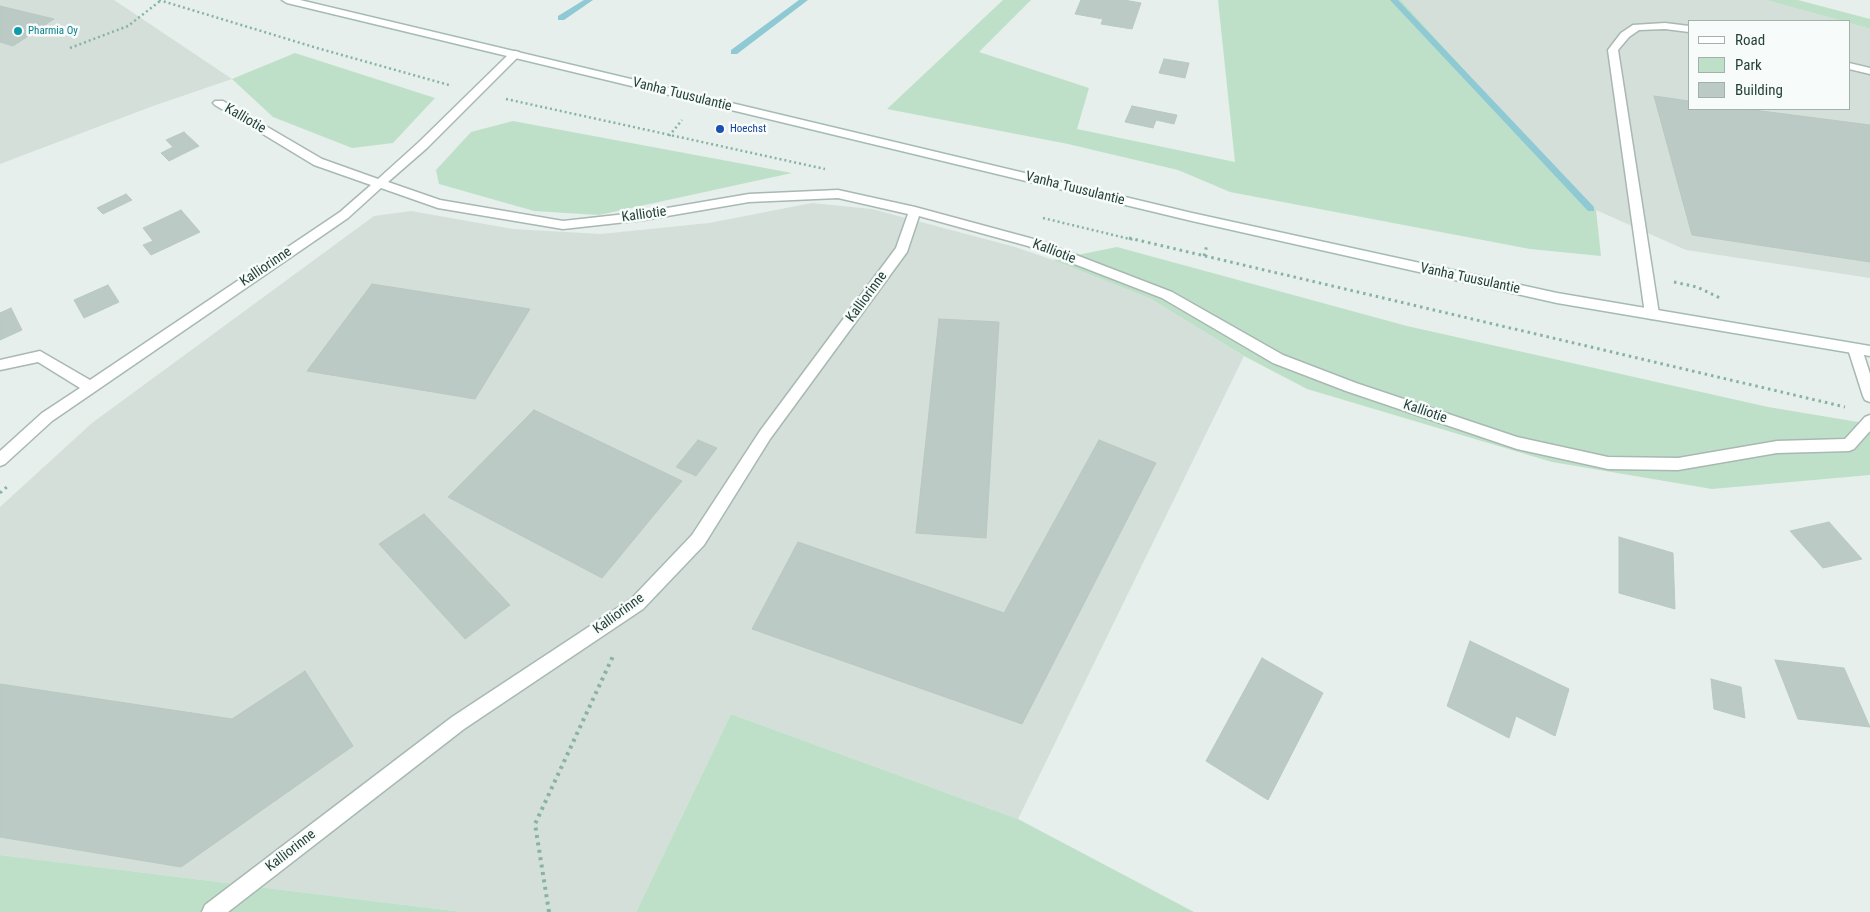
<!DOCTYPE html>
<html>
<head>
<meta charset="utf-8">
<style>
  body { margin:0 }
  #map { position:relative; width:1870px; height:912px; overflow:hidden; background:#e6efeb; font-family:"Roboto Condensed",sans-serif }
  canvas { display:block }
  .legend { position:absolute; left:1688px; top:20px; width:162px; height:90px; box-sizing:border-box; background:#f7fbf9; border:1px solid #a3b1ad; margin:0; padding:6px 9px; list-style:none; font-size:15px; color:#24423a }
  .legend li { display:flex; align-items:center; gap:10px; height:25px }
  .legend b { width:25px; border:1px solid #a3b1ad }
</style>
</head>
<body>
<div id="map">
<canvas width="1870" height="912"></canvas>
<ul class="legend">
<li><b style="height:6px;background:#fff"></b>Road</li>
<li><b style="height:14px;background:#bfe0c8"></b>Park</li>
<li><b style="height:14px;background:#bbcac4"></b>Building</li>
</ul>
</div>
<script>
const c = document.querySelector('canvas').getContext('2d');
c.lineJoin = 'round';
function fillPath(path, color) { c.fillStyle = color; c.fill(path, 'evenodd'); }
const shape = rows => new Path2D(rows.map(r => 'M' + r).join(''));
function stroke(path, color, width, dash) { c.strokeStyle = color; c.lineWidth = width; c.lineCap = dash ? 'butt' : 'round'; c.setLineDash(dash || []); c.stroke(path); }
function write(font, color, halo, rows, align = 'center') {
  c.font = font + ' "Roboto Condensed",sans-serif'; c.lineWidth = 5; c.setLineDash([]); c.textBaseline = 'middle'; c.strokeStyle = halo; c.fillStyle = color; for (const [text, x, y, turn = 0] of rows) {
    c.save(); c.translate(x, y); c.rotate((+turn || 0) * Math.PI / 180); c.textAlign = isNaN(turn) ? turn : align; if (halo) c.strokeText(text, 0, 0); c.fillText(text, 0, 0); c.restore();
  }
}
fillPath(shape([
  [0,0,114,0,232,79,153,106,0,164],
  [1401,0,1766,0,1842,21,1689,21,1689,109,1849,109,1849,23,1870,29,1870,278,1686,250,1596,210,1523,134],
  [812,203,872,209,1015,247,1053,260,1151,299,1244,356,1018,819,731,714,636,912,462,912,0,855,0,507,92,423,374,216,411,211,513,229,601,234,709,223]
]), '#d4dfda');
fillPath(shape([
  [1003,0,1031,0,979,52,1089,88,1077,129,1235,162,1218,0,1401,0,1523,134,1596,210,1601,256,1530,249,1230,192,1178,170,1068,144,887,109],
  [1766,0,1798,0,1870,19,1870,29,1849,23,1849,21,1842,21],
  [295,53,435,98,393,143,352,148,273,117,232,79],
  [513,121,792,173,599,215,534,211,439,184,436,170,471,132],
  [1117,247,1407,326,1768,407,1870,424,1870,475,1712,489,1552,462,1307,389,1244,356,1151,299,1053,260],
  [731,714,1018,819,1194,912,636,912],
  [0,855,462,912,0,912]
]), '#bfe0c8');
fillPath(shape([
  [584,0,593,0,564,20,558,20,558,16,584,0],
  [799,0,808,0,737,54,731,54,731,50,799,0],
  [1390,0,1398,0,1594,207,1594,211,1588,211,1390,0]
]), '#8ec9d4');
const building = shape([
  [1081,0,1124,0,1141,3,1132,29,1101,24,1103,19,1075,14,1081,0],
  [0,6,54,19,13,46,0,42,0,6],
  [1164,59,1189,63,1185,78,1159,73,1164,59],
  [1654,96,1689,101,1689,109,1746,109,1870,125,1870,262,1692,235,1654,96],
  [1132,106,1177,115,1174,124,1156,120,1153,128,1125,122,1132,106],
  [184,132,199,146,169,161,161,153,173,147,166,140,184,132],
  [126,194,132,200,103,214,97,208,126,194],
  [181,210,200,232,151,255,143,245,153,241,143,228,181,210],
  [372,284,530,309,475,399,307,371,372,284],
  [108,285,119,302,84,318,74,300,108,285],
  [11,308,22,330,0,340,0,313,11,308],
  [939,319,999,322,986,538,916,533,939,319],
  [534,410,682,481,602,578,448,497,534,410],
  [698,440,717,448,696,476,676,467,698,440],
  [1099,440,1156,463,1022,724,752,629,798,542,1004,613,1099,440],
  [424,514,510,605,465,639,379,544,424,514],
  [1829,522,1862,559,1823,568,1790,531,1829,522],
  [1619,537,1673,553,1675,609,1619,593,1619,537],
  [1470,641,1569,689,1555,736,1516,716,1509,738,1447,706,1470,641],
  [1262,658,1323,693,1268,800,1206,761,1262,658],
  [1775,660,1844,668,1870,727,1798,719,1775,660],
  [305,671,353,746,181,867,0,837,0,684,232,719,305,671],
  [1711,679,1741,687,1745,718,1714,709,1711,679]
]);
fillPath(building, '#bbcac4');
stroke(building, '#b8c9c2', 1);
const lane = shape([
  [1665,23,1689,26,1689,32,1665,29,1639,30,1629,37,1618,50,1659,314,1657,317,1652,319,1647,317,1645,314,1608,50,1621,33,1633,25,1665,23],
  [1849,63,1870,68,1870,74,1849,69,1849,63]
]);
const street = shape([
  [515,51,519,52,520,54,519,56,427,148,388,182,440,200,563,221,644,212,749,194,838,190,915,207,1037,240,1172,292,1283,355,1356,383,1517,437,1608,457,1678,458,1777,441,1845,439,1865,417,1870,415,1870,431,1854,449,1849,451,1777,453,1678,470,1608,469,1517,449,1346,391,1273,363,1162,298,1028,246,919,216,907,252,770,439,704,545,643,609,464,729,228,912,202,912,205,905,452,717,631,599,692,535,760,431,896,248,908,214,838,198,749,202,644,220,563,229,438,208,381,188,348,218,52,421,5,464,0,466,0,451,42,413,80,388,38,362,0,370,0,360,40,351,90,380,340,212,371,185,314,165,215,105,213,103,215,101,223,101,322,159,378,179,419,142,511,52,515,51],
  [1855,344,1860,345,1862,349,1870,374,1870,402,1865,400,1863,396,1848,349,1850,345,1855,344]
]);
const secondary = shape([
  [282,0,300,0,1192,213,1557,293,1870,346,1870,356,1557,303,1192,221,287,3,282,0]
]);
stroke(lane, '#a8b8b2', 3);
stroke(street, '#a8b8b2', 3);
stroke(secondary, '#a4bbb3', 3);
stroke(shape([
  [159,0,317,48,449,85],
  [70,48,128,26,160,1],
  [506,99,825,169],
  [669,136,682,120],
  [1043,218,1134,240]
]), '#86b3a5', 2.5, [2, 3]);
stroke(shape([
  [1129,238,1845,407],
  [1204,256,1207,245],
  [1674,282,1697,287,1720,298],
  [0,493,9,485]
]), '#86b3a5', 3, [2.5, 4]);
stroke(shape([
  [549,912,535,824,614,654]
]), '#86b3a5', 4, [3, 4.5]);
fillPath(lane, '#fff');
fillPath(street, '#fff');
fillPath(secondary, '#fff');
for (const [x, y, r, color] of [
  [18,31,5,"#0f9aa8"],
  [720,129,5,"#1a4fb4"]
]) { const dot = new Path2D(); dot.arc(x, y, r, 0, 2 * Math.PI); c.fillStyle = color; c.fill(dot); stroke(dot, '#f7fbf9', 2); }
write('11px', '#0d838f', '#f7fbf9', [
  ["Pharmia Oy",28,31]
], 'left');
write('11px', '#164399', '#f7fbf9', [
  ["Hoechst",730,129]
], 'left');
write('14px', '#24423a', '#f7fbf9', [
  ["Vanha Tuusulantie",682,95,14],
  ["Kalliotie",245,119,30],
  ["Vanha Tuusulantie",1075,189,14],
  ["Kalliotie",644,215,-8],
  ["Kalliotie",1054,252,21],
  ["Kalliorinne",266,267,-34],
  ["Vanha Tuusulantie",1470,279,12],
  ["Kalliorinne",867,297,-54],
  ["Kalliotie",1425,412,19],
  ["Kalliorinne",619,614,-36],
  ["Kalliorinne",291,851,-38]
]);
</script>
</body>
</html>
